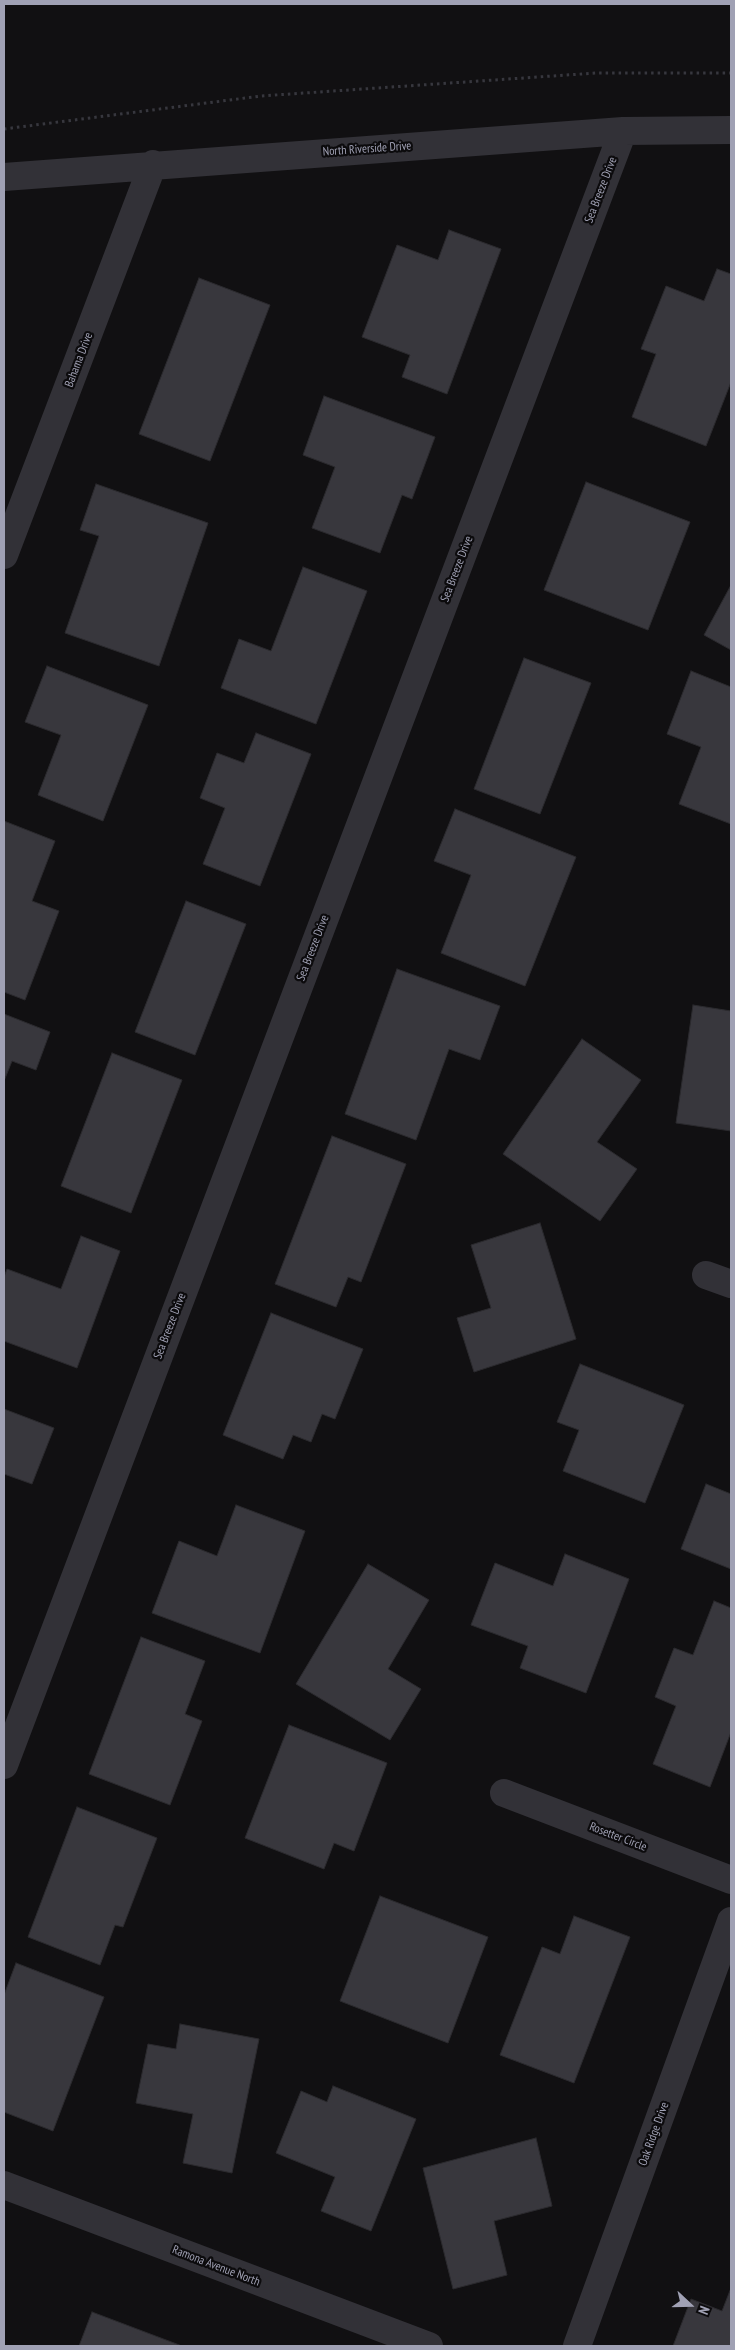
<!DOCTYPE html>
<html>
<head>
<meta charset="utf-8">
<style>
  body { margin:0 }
  #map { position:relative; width:735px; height:2350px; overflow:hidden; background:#111012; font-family:"PT Sans Narrow",sans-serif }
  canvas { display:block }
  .frame { position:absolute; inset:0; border:5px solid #a0a1b4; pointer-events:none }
  .north { position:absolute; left:665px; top:2280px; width:50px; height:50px; -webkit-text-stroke:4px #0c0b0d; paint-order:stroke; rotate:111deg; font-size:14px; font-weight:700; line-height:20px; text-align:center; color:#a0a1b4 }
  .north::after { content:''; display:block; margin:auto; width:18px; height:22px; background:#a0a1b4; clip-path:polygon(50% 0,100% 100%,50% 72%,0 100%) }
</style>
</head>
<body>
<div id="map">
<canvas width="735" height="2350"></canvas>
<div class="frame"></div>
<div class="north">N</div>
</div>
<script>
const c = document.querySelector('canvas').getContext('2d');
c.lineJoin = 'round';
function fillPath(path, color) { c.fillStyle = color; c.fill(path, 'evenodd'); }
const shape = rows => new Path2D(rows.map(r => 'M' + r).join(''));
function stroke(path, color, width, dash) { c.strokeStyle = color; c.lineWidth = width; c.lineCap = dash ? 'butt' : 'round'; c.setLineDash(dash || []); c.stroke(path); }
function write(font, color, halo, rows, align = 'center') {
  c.font = font + ' "PT Sans Narrow",sans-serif'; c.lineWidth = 4.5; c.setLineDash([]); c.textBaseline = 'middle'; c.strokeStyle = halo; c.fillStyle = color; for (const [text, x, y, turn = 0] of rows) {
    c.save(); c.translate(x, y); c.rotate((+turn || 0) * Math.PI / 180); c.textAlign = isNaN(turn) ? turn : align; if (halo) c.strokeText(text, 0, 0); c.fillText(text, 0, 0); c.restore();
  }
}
const building = shape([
  [449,230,501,249,447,394,402,377,410,355,362,337,397,245,438,260,449,230],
  [717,269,731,274,731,382,706,446,632,417,656,354,641,349,666,286,704,301,717,269],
  [199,278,270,305,210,461,139,434,199,278],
  [324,396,435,437,412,499,402,495,380,553,312,528,335,467,303,455,324,396],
  [586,482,690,522,648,630,544,590,586,482],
  [96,484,208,523,159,666,65,633,99,536,80,530,96,484],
  [303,567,367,591,316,724,221,688,239,639,271,651,303,567],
  [731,585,731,650,704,635,731,585],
  [524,658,591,683,540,814,474,789,524,658],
  [47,666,148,705,103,821,38,795,61,735,25,722,47,666],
  [691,671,731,687,731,824,679,804,701,747,667,734,691,671],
  [256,733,311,754,260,886,203,864,225,808,200,798,217,753,244,763,256,733],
  [455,809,576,857,525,986,441,953,471,875,434,861,455,809],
  [4,821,55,841,32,901,59,911,25,1000,4,992,4,821],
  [186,901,246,924,195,1055,135,1032,186,901],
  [397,969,500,1006,480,1060,449,1049,416,1140,345,1114,397,969],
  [693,1005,731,1011,731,1131,676,1123,693,1005],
  [4,1014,50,1032,36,1070,12,1061,4,1081,4,1014],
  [582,1039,641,1080,597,1142,637,1169,600,1221,503,1154,582,1039],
  [112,1053,182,1080,131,1213,61,1186,112,1053],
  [332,1136,406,1164,361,1282,348,1277,336,1307,275,1284,332,1136],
  [540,1223,576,1339,474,1372,457,1318,491,1308,471,1245,540,1223],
  [81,1236,120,1251,77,1368,4,1341,4,1277,7,1269,61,1289,81,1236],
  [271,1313,363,1349,335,1419,322,1414,311,1442,293,1435,283,1459,223,1435,271,1313],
  [580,1364,684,1405,645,1503,563,1471,579,1430,557,1422,580,1364],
  [4,1409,54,1428,32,1484,4,1474,4,1409],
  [706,1484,731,1494,731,1569,681,1549,706,1484],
  [236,1505,305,1531,260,1653,152,1613,179,1541,217,1556,236,1505],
  [565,1554,629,1579,586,1693,520,1668,528,1646,471,1625,495,1563,553,1586,565,1554],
  [368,1564,429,1600,388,1669,421,1689,390,1740,296,1684,368,1564],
  [714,1601,731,1608,731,1732,710,1787,653,1764,676,1706,655,1697,674,1648,693,1655,714,1601],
  [141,1637,205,1661,185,1714,202,1721,170,1805,89,1774,141,1637],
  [289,1725,387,1763,354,1851,334,1843,324,1869,245,1838,289,1725],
  [77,1807,157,1838,123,1927,115,1925,100,1965,28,1937,77,1807],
  [380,1896,488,1937,448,2043,340,2001,380,1896],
  [574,1916,630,1937,574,2083,500,2055,542,1947,560,1954,574,1916],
  [16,1963,104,1997,53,2131,4,2112,4,1995,16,1963],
  [180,2024,259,2039,232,2173,183,2163,193,2114,136,2103,148,2044,176,2049,180,2024],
  [333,2086,416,2119,371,2231,321,2211,335,2177,276,2153,301,2091,327,2102,333,2086],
  [536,2138,552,2206,494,2221,507,2275,453,2289,423,2168,536,2138],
  [731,2288,731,2346,673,2346,691,2299,722,2311,731,2288],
  [92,2312,182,2346,79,2346,92,2312]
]);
fillPath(building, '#38373d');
stroke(building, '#2b2a2e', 1);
stroke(shape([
  [4,129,261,96,596,73,731,73]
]), '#37373e', 3, [2.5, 4]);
stroke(shape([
  [4,177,623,131,731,130],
  [4,555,153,164],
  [706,1275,731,1284],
  [4,1765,623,131],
  [504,1793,731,1880],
  [4,2185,429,2346],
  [577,2346,731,1921]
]), '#323137', 28);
write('12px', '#a0a1b4', '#0c0b0d', [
  ["North Riverside Drive",367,149,-4],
  ["Sea Breeze Drive",601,190,-69],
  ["Bahama Drive",79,360,-69],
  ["Sea Breeze Drive",457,569,-69],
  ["Sea Breeze Drive",313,948,-69],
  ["Sea Breeze Drive",170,1326,-69],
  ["Rosetter Circle",618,1837,21],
  ["Oak Ridge Drive",654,2134,-70],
  ["Ramona Avenue North",216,2266,21]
]);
</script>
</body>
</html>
